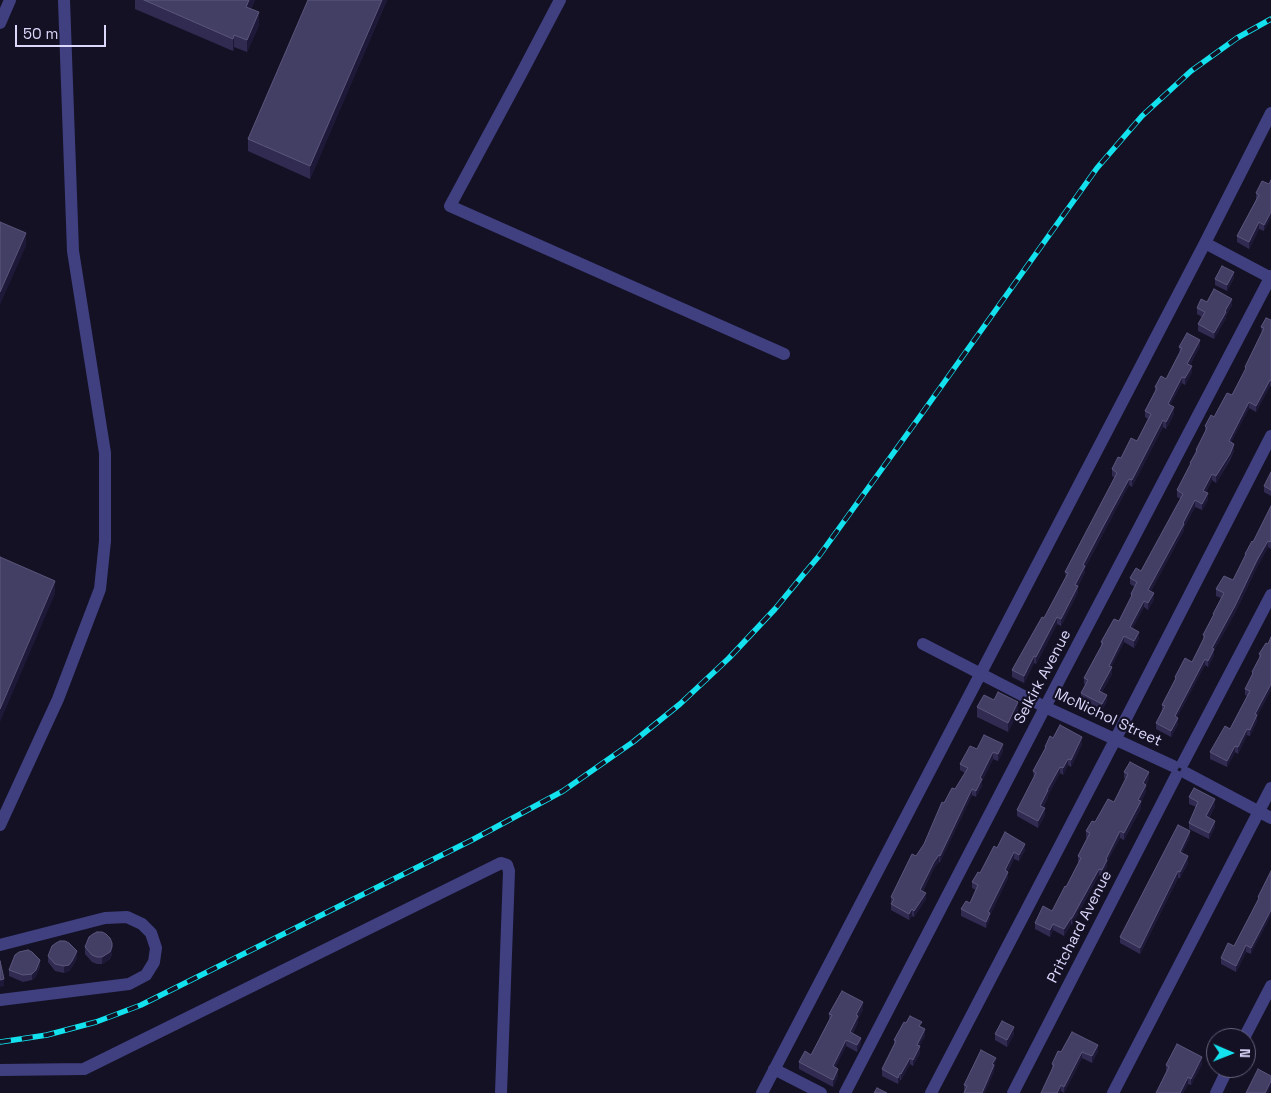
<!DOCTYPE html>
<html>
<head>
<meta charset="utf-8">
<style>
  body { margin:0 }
  #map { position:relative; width:1271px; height:1093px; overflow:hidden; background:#141125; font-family:"Space Grotesk",sans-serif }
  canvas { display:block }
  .north { position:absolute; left:1206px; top:1028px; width:50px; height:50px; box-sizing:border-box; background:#141125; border:1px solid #64617b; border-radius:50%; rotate:91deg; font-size:14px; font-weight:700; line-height:20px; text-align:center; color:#dbd8fc }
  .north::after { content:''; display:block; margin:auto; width:18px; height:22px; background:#13e2ee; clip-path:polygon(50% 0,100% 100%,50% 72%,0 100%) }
  .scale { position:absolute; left:15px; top:25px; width:91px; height:22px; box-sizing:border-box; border:2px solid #dbd8fc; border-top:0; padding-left:6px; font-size:15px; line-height:18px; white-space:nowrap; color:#dbd8fc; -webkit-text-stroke:4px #141125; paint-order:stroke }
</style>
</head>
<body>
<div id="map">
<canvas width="1271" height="1093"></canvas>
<div class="north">N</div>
<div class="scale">50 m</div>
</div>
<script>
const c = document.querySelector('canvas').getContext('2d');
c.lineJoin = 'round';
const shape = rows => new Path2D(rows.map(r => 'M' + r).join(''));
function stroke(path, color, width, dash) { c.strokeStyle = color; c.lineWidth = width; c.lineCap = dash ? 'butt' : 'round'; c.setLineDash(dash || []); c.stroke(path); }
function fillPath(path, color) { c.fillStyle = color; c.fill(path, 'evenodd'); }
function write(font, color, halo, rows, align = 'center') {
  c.font = font + ' "Space Grotesk",sans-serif'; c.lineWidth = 4.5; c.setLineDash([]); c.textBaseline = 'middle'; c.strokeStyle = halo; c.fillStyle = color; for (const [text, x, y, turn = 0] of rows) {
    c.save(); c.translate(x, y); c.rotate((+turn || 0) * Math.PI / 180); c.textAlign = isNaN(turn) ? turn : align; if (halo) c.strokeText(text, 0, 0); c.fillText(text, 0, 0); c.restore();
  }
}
stroke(shape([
  [1246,1058,1251,1061]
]), '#39b0a3', 2.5, [2.5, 4]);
stroke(shape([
  [560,0,520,76,450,206,784,354],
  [0,23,10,0],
  [1205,243,1271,278],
  [923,644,1045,707,1173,766],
  [1183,763,1271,595],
  [1186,773,1271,818],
  [0,825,58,699,100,589,105,541,105,453,73,251,64,0],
  [0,945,105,918,127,917,142,924,151,933,156,948,154,962,146,975,129,984,0,1000],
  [1244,1038,1271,986],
  [774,1069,821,1093],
  [0,1070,84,1069,501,863,507,865,509,871,501,1093],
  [762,1093,1205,243,1271,113],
  [845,1093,1054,690,1271,276],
  [931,1093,1115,740,1271,436],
  [1013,1093,1176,776],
  [1113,1093,1271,788],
  [1216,1093,1228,1068]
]), '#404081', 12);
const rail = shape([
  [0,1042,47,1035,96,1022,141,1005,472,840,563,791,633,742,680,704,729,658,775,609,803,575,819,556,923,412,1097,168,1142,116,1191,71,1237,38,1271,19]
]);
stroke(rail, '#13e2ee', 5.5);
stroke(rail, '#141125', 4, [11]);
fillPath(shape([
  [135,0,255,0,251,9,259,25,247,52,234,47,233,51,135,9],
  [387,0,310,179,248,151,248,139],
  [1269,184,1264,231,1259,229,1249,249,1237,242,1237,236,1256,200,1256,193],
  [1234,278,1227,291,1215,285,1215,279],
  [1207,302,1232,305,1226,316,1226,318,1214,339,1198,331,1198,324,1202,317,1197,314,1197,308],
  [1271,320,1271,387,1270,386,1256,412,1249,408,1231,442,1234,451,1230,460,1216,483,1212,480,1206,492,1208,500,1202,510,1195,507,1184,527,1184,530,1151,591,1154,599,1148,610,1144,607,1132,629,1139,638,1134,648,1124,642,1111,667,1112,674,1102,692,1107,701,1102,710,1081,699,1081,693,1086,685,1084,684,1084,678,1101,646,1101,642,1119,621,1131,598,1131,594,1135,587,1130,584,1130,578,1141,571,1181,499,1177,497,1177,490,1190,465,1190,463,1205,432,1205,426,1214,417,1232,395,1245,371,1245,367,1262,333,1261,327],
  [1200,346,1190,365,1192,372,1185,385,1182,383,1170,405,1174,414,1166,429,1163,427,1132,487,1129,485,1104,532,1085,568,1085,572,1078,586,1078,592,1061,626,1057,624,1036,664,1034,663,1024,683,1012,677,1012,670,1044,618,1066,578,1065,572,1115,478,1112,476,1112,469,1121,458,1137,441,1148,419,1145,417,1145,411,1155,391,1155,387,1166,379,1180,353,1179,347],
  [1271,472,1271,496,1264,492,1264,486],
  [1271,506,1271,549,1268,547,1257,567,1235,613,1214,650,1214,655,1208,667,1205,665,1177,717,1178,724,1171,737,1156,729,1156,723,1162,710,1162,705,1175,681,1175,677,1192,662,1203,640,1203,635,1213,617,1213,614,1221,598,1216,596,1216,589,1233,580,1245,557,1245,554,1253,542],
  [1271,637,1271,690,1257,716,1257,721,1250,736,1247,735,1238,754,1235,752,1227,767,1210,759,1210,752,1230,729,1247,696,1245,695,1245,689,1252,677,1252,672,1259,658,1259,654,1268,644],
  [977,707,1018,712,1008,732,977,717],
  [1053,738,1082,744,1071,767,1068,765,1063,775,1060,773,1048,795,1048,797,1043,807,1045,815,1038,828,1017,816,1017,810,1034,778,1033,771,1045,750,1045,747],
  [977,749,1003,751,998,761,993,759,982,781,982,786,976,797,972,795,940,862,939,862,934,868,923,891,926,899,914,917,912,916,909,920,891,910,891,897,924,844,944,803,955,789,965,773,960,770,960,764],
  [1124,772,1149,778,1146,785,1146,791,1141,802,1141,808,1124,840,1120,838,1107,862,1107,866,1102,877,1099,875,1072,925,1071,924,1064,936,1053,930,1050,937,1035,929,1035,923,1052,911,1066,887,1079,863,1078,863,1078,856,1087,838,1086,838,1086,831,1114,802,1126,779,1124,778],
  [1189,797,1215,806,1209,818,1215,827,1209,839,1189,829,1189,823,1196,807,1189,804],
  [1190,837,1182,853,1188,863,1180,878,1178,878,1140,954,1120,943,1120,937],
  [997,848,1025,850,1019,861,1014,859,1008,871,1008,878,990,915,990,919,986,928,961,916,961,909,970,903,976,890,972,888,972,882,980,873],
  [1271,871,1251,954,1246,952,1236,972,1221,964,1221,958,1234,946,1245,925,1258,900,1258,897],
  [112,943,112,954,110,959,102,964,97,964,92,962,85,954,85,947],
  [48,956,77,958,72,967,69,971,64,973,55,971,48,962],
  [40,967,36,976,32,980,23,982,9,976,9,970],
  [863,1009,858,1019,858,1022,853,1033,861,1044,857,1052,846,1046,835,1068,838,1076,833,1087,799,1069,799,1062,811,1055,829,1020,829,1014],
  [906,1023,922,1027,925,1036,919,1046,920,1053,913,1066,910,1064,901,1080,900,1080,898,1084,882,1076,882,1069,894,1045,894,1040],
  [995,1034,1014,1034,1007,1047,995,1040],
  [1098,1051,1092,1063,1082,1058,1064,1093,1061,1091,1052,1070,1052,1064,1061,1052],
  [996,1064,994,1066,994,1072,965,1092,964,1091,964,1085],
  [1202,1064,1191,1085,1188,1084,1183,1093,1156,1093,1166,1072,1166,1065]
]), '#312b52');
fillPath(shape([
  [249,0,255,0,246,20,246,7],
  [382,0,387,0,310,179,310,166],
  [259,12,259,25,247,52,247,40],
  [234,35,234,47,233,51,233,39],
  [1271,212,1271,218,1264,231,1264,225],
  [1259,222,1259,229,1249,249,1249,242],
  [26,233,26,246,0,305,0,292],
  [1234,272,1234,278,1227,291,1227,285],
  [1232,299,1232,305,1226,316,1226,318,1214,339,1214,333],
  [1200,340,1200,346,1187,370,1187,364],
  [1192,366,1192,372,1185,385,1185,378],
  [1182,377,1182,383,1168,410,1168,404],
  [1270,380,1270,386,1256,412,1256,406],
  [1249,402,1249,408,1229,447,1229,441],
  [1174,407,1174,414,1166,429,1166,422],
  [1163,420,1163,427,1132,487,1132,480],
  [1234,444,1234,451,1216,483,1216,476],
  [1212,474,1212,480,1203,497,1203,491],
  [1129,479,1129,485,1085,568,1085,572,1075,591,1075,585,1083,565],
  [1208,493,1208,500,1202,510,1202,504],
  [1195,500,1195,507,1184,527,1184,530,1148,596,1148,590],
  [1268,541,1268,547,1257,567,1235,613,1214,650,1214,655,1208,667,1208,661,1212,648],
  [55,581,55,594,0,722,0,709],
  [1078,586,1078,592,1061,626,1061,619],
  [1154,593,1154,599,1148,610,1148,603],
  [1144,601,1144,607,1130,634,1130,627],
  [1057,617,1057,624,1036,664,1036,657],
  [1139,632,1139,638,1134,648,1134,641],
  [1124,636,1124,642,1109,672,1109,666],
  [1034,656,1034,663,1024,683,1024,676],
  [1205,659,1205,665,1175,722,1175,716],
  [1112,667,1112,674,1099,697,1099,691],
  [1271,684,1271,690,1257,716,1257,721,1250,736,1250,730,1255,714],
  [1107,695,1107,701,1102,710,1102,704],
  [1018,702,1018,712,1008,732,1008,723],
  [1178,718,1178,724,1171,737,1171,731],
  [1247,729,1247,735,1238,754,1238,747],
  [1082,737,1082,744,1071,767,1071,760],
  [1003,744,1003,751,998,761,998,754],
  [1235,746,1235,752,1227,767,1227,761],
  [993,752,993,759,982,781,982,786,976,797,976,791,980,778],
  [1068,759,1068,765,1063,775,1063,768],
  [1060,767,1060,773,1040,812,1040,806],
  [1149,772,1149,778,1143,790,1143,783],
  [1146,785,1146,791,1141,802,1141,808,1124,840,1124,833,1138,800],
  [972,789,972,795,940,862,940,856],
  [1215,799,1215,806,1206,823,1206,816],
  [1045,808,1045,815,1038,828,1038,821],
  [1215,821,1215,827,1209,839,1209,833],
  [1120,831,1120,838,1107,862,1107,866,1102,877,1102,870,1106,859],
  [1190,831,1190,837,1180,858,1180,852],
  [1025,844,1025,850,1019,861,1019,855],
  [1014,852,1014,859,1005,876,1005,870],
  [939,855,939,862,934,868,920,896,920,890,934,862],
  [1188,856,1188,863,1180,878,1180,872],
  [1099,869,1099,875,1072,925,1072,918],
  [1178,871,1178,878,1140,954,1140,948],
  [1008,872,1008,878,990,915,990,919,986,928,986,922,988,912],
  [926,893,926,899,914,917,914,911],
  [912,909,912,916,909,920,909,914],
  [1271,910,1271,916,1251,954,1251,948],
  [1071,918,1071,924,1064,936,1064,929],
  [1053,924,1053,930,1050,937,1050,930],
  [1246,945,1246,952,1236,972,1236,966],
  [112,947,112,954,110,959,102,964,102,957],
  [77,951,77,958,72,967,69,971,64,973,64,966],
  [40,960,40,967,36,976,32,980,32,974],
  [4,979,4,986,0,987,0,980],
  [863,1002,863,1009,858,1019,858,1022,850,1038,850,1032,856,1015],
  [1014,1027,1014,1034,1007,1047,1007,1040],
  [925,1029,925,1036,917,1051,917,1045],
  [861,1038,861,1044,857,1052,857,1045],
  [846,1040,846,1046,833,1073,833,1066],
  [1098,1045,1098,1051,1092,1063,1092,1056],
  [920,1046,920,1053,913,1066,913,1060],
  [1082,1052,1082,1058,1064,1093,1064,1087],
  [1202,1057,1202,1064,1191,1085,1191,1079],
  [910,1058,910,1064,901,1080,901,1074],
  [996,1058,994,1072,985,1093,982,1093,992,1064],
  [838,1069,838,1076,833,1087,833,1080],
  [900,1073,900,1080,898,1084,898,1078],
  [1188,1077,1188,1084,1183,1093,1180,1093],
  [1271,1081,1271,1087,1268,1093,1265,1093],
  [1061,1085,1061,1091,1060,1093,1057,1093]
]), '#1e1938');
const building = shape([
  [144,0,249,0,246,7,259,12,247,40,234,35,233,39,144,0],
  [308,0,382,0,310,166,248,139,308,0],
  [1271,180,1271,212,1264,225,1259,222,1249,242,1237,236,1259,195,1256,193,1262,181,1269,184,1271,180],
  [0,222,26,233,0,292,0,222],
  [1222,266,1234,272,1227,285,1215,279,1222,266],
  [1214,289,1232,299,1225,311,1226,312,1214,333,1198,324,1205,312,1197,308,1201,299,1207,302,1214,289],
  [1266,318,1271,320,1271,381,1270,380,1256,406,1249,402,1229,441,1234,444,1230,454,1216,476,1212,474,1203,491,1208,493,1202,504,1195,500,1183,523,1184,524,1148,590,1154,593,1148,603,1144,601,1130,627,1139,632,1134,641,1124,636,1109,666,1112,667,1099,691,1107,695,1102,704,1081,693,1088,680,1084,678,1103,643,1101,642,1114,619,1119,621,1132,595,1131,594,1137,582,1130,578,1136,568,1141,571,1183,494,1177,490,1191,463,1190,463,1197,451,1196,450,1207,428,1205,426,1211,415,1214,417,1227,393,1232,395,1246,368,1245,367,1264,328,1261,327,1266,318],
  [1187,333,1200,340,1187,364,1192,366,1185,378,1182,377,1168,404,1174,407,1166,422,1163,420,1132,480,1129,479,1104,525,1083,565,1085,566,1075,585,1078,586,1061,619,1057,617,1036,657,1034,656,1024,676,1012,670,1042,617,1044,618,1068,573,1065,572,1117,473,1112,469,1118,457,1121,458,1131,438,1137,441,1151,414,1145,411,1157,388,1155,387,1161,376,1166,379,1182,348,1179,347,1187,333],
  [1271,472,1271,490,1264,486,1271,472],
  [1271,506,1271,542,1268,541,1257,560,1235,606,1212,648,1214,649,1208,661,1205,659,1175,716,1178,718,1171,731,1156,723,1165,706,1162,705,1176,678,1175,677,1185,658,1192,662,1205,636,1203,635,1214,614,1213,614,1224,593,1216,589,1224,576,1233,580,1246,554,1245,554,1252,541,1253,542,1271,506],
  [0,557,55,581,0,709,0,557],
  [1271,637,1271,684,1255,714,1257,715,1250,730,1247,729,1238,747,1235,746,1227,761,1210,752,1225,726,1230,729,1250,691,1245,689,1253,673,1252,672,1261,655,1259,654,1266,643,1268,644,1271,637],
  [998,692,1018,702,1008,723,977,707,984,695,994,700,998,692],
  [1060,725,1082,737,1071,760,1068,759,1063,768,1060,767,1047,790,1048,790,1040,806,1045,808,1038,821,1017,810,1036,773,1033,771,1046,747,1045,747,1050,736,1053,738,1060,725],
  [984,735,1003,744,998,754,993,752,980,778,982,779,976,791,972,789,940,856,939,855,934,862,920,890,926,893,914,911,912,909,909,914,891,904,894,899,891,897,912,854,916,856,924,844,942,802,944,803,952,788,955,789,968,768,960,764,970,746,977,749,984,735],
  [1130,762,1149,772,1143,783,1146,785,1138,800,1141,801,1124,833,1120,831,1106,859,1107,860,1102,870,1099,869,1072,918,1071,918,1064,929,1053,924,1050,930,1035,923,1043,906,1052,911,1065,886,1066,887,1081,858,1078,856,1090,833,1086,831,1092,821,1095,822,1108,799,1114,802,1128,774,1124,772,1130,762],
  [1194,788,1215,799,1206,816,1215,821,1209,833,1189,823,1198,802,1189,797,1194,788],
  [1178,825,1190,831,1180,852,1188,856,1180,872,1178,871,1140,948,1120,937,1178,825],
  [1005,832,1025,844,1019,855,1014,852,1005,870,1008,872,988,912,990,913,986,922,961,909,966,901,970,903,978,885,972,882,978,872,980,873,994,846,997,848,1005,832],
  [1271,871,1271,910,1251,948,1246,945,1236,966,1221,958,1228,943,1234,946,1245,925,1259,898,1258,897,1271,871],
  [97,932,102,932,106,934,110,938,112,943,112,947,110,952,102,957,97,957,92,955,85,947,89,937,93,934,97,932],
  [60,941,65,941,69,943,77,951,72,961,69,965,64,966,55,964,48,956,52,946,56,943,60,941],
  [28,950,32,952,40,960,36,970,32,974,23,975,9,970,15,955,19,952,28,950],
  [0,961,4,979,0,980,0,961],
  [842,991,863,1002,856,1015,858,1016,850,1032,861,1038,857,1045,846,1040,833,1066,838,1069,833,1080,799,1062,805,1051,811,1055,832,1015,829,1014,842,991],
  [910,1016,922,1022,919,1026,925,1029,917,1045,920,1046,913,1060,910,1058,901,1074,900,1073,898,1078,882,1069,896,1041,894,1040,904,1022,906,1023,910,1016],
  [1002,1021,1014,1027,1007,1040,995,1034,1002,1021],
  [1072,1032,1098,1045,1092,1056,1082,1052,1064,1087,1061,1085,1057,1093,1041,1093,1054,1065,1052,1064,1058,1051,1061,1052,1072,1032],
  [1177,1044,1202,1057,1191,1079,1188,1077,1180,1093,1156,1093,1169,1067,1166,1065,1177,1044],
  [981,1050,996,1058,992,1064,994,1065,982,1093,964,1093,967,1086,964,1085,981,1050],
  [1258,1069,1271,1076,1271,1081,1265,1093,1246,1093,1258,1069],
  [877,1088,887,1093,874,1093,877,1088]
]);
fillPath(building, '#433e64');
stroke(building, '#5b567c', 1);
write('15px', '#dbd8fc', '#141125', [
  ["Selkirk Avenue",1043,677,-62],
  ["McNichol Street",1108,718,25],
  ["Pritchard Avenue",1080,927,-63]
]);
</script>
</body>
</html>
